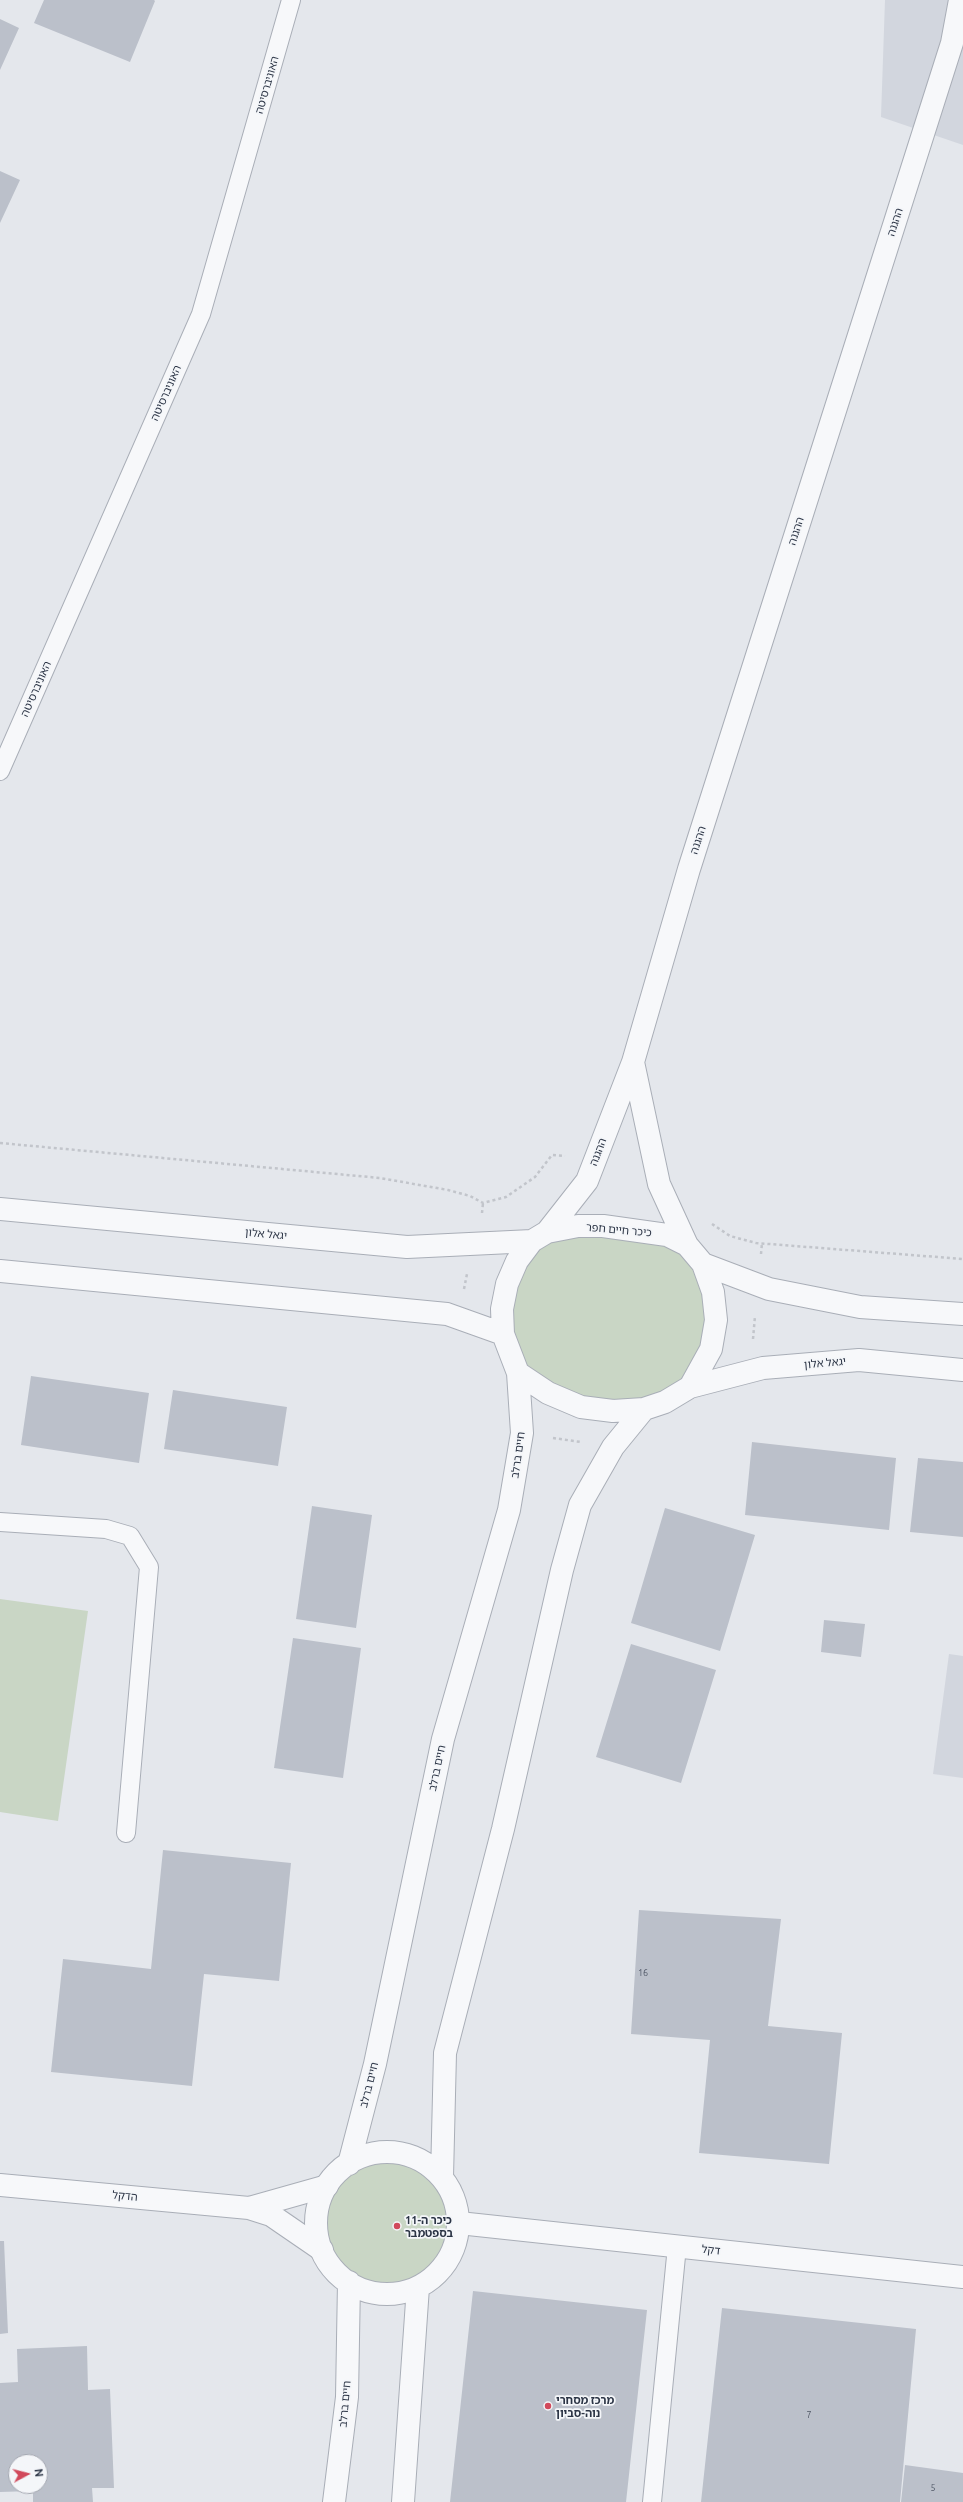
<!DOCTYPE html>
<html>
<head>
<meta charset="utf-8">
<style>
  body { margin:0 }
  #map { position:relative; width:963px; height:2502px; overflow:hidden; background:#e4e7ec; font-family:Ubuntu,sans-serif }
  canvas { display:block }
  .north { position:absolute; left:8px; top:2454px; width:40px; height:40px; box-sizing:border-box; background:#f4f6f9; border:1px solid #a4a8b1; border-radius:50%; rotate:83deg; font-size:11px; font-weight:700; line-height:16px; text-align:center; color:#2b3445 }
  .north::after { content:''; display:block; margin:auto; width:14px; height:18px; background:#d1495b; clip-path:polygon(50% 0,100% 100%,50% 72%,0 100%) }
</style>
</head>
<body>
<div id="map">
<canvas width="963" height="2502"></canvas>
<div class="north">N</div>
</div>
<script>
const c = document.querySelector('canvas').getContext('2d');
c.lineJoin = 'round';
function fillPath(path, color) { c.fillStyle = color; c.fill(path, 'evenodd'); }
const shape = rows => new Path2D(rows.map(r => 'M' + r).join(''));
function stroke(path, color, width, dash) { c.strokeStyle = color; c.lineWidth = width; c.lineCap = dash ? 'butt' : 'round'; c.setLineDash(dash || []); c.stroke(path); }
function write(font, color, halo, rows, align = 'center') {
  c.font = font + ' Ubuntu,"Noto Sans Hebrew",sans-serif'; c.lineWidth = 3.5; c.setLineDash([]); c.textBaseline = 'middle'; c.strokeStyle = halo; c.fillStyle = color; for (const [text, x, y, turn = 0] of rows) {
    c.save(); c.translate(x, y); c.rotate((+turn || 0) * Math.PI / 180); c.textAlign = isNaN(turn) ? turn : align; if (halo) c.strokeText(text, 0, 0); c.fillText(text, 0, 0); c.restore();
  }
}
fillPath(shape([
  [885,0,963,0,963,145,881,117],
  [949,1654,963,1656,963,1778,933,1774]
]), '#d2d6de');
fillPath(shape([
  [585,1230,664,1240,700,1266,711,1322,686,1385,663,1399,581,1404,523,1371,507,1310,535,1245],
  [0,1599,88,1611,58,1821,0,1812],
  '320 2223a67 67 0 1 1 134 0a67 67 0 1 1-134 0Z'
]), '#c9d6c5');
fillPath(shape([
  [44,0,154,0,155,1,130,62,34,23],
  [0,19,19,28,0,70],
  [0,171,20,180,0,223],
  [31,1376,149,1393,139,1463,21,1445],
  [173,1390,287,1407,278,1466,164,1449],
  [752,1442,896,1458,889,1530,745,1515],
  [918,1458,963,1462,963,1537,910,1532],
  [312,1506,372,1515,356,1628,296,1619],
  [665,1508,755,1535,720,1651,631,1623],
  [824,1620,865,1624,861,1657,821,1652],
  [293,1638,361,1648,343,1778,274,1768],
  [631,1644,716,1670,681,1783,596,1757],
  [163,1850,291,1863,279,1981,204,1974,192,2086,51,2072,63,1959,151,1969],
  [639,1910,781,1919,768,2026,842,2033,829,2164,699,2153,710,2040,631,2034],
  [0,2241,4,2241,8,2333,0,2334],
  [473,2291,647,2310,626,2502,450,2502],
  [722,2308,916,2329,900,2502,701,2502],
  [87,2346,88,2390,110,2389,114,2488,92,2488,93,2502,33,2502,33,2491,0,2492,0,2383,18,2382,17,2349],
  [16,2462,40,2462,40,2486,16,2486],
  [905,2465,963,2473,963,2502,901,2502]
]), '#bbc0ca');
const service = shape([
  [0,771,201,314,291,0],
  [0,1522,106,1529,130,1536,149,1567,126,1833],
  [652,2502,677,2246]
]);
const minor = shape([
  [0,2185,249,2208,271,2215,322,2250],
  [249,2208,327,2186],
  [459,2223,963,2277]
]);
const tertiary = shape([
  [633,1062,659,1184,687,1245],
  [0,1209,407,1247,532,1241],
  [547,1232,587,1181,633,1062,689,869,952,43,960,0],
  [703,1264,769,1289,860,1307,963,1314],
  [0,1271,447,1314,503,1334],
  [690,1387,711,1349,716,1320,713,1292,703,1264,687,1245,667,1235,603,1226,578,1226,547,1232,532,1241,517,1261,507,1284,502,1309,503,1334,518,1373,548,1393,581,1407,613,1411,644,1409,665,1402,690,1387,763,1368,859,1360,963,1370],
  '316 2223a71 71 0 1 1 142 0a71 71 0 1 1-142 0Z',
  [349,2164,375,2064,443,1739,509,1510,522,1433,518,1373],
  [442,2177,445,2053,503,1829,562,1570,580,1505,613,1447,644,1409],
  [334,2502,347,2397,349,2282],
  [403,2502,418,2287]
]);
stroke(service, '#a9aeb7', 20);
stroke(minor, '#a9aeb7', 24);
stroke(tertiary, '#a9aeb7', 24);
stroke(shape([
  [0,1143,380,1178,448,1190,470,1196,483,1203,506,1197,535,1177,552,1155,565,1156],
  [482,1213,483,1203],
  [712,1224,730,1236,756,1243,963,1259],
  [761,1254,762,1243],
  [464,1289,467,1274],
  [753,1339,755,1316],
  [553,1438,581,1442]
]), '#c2c5cb', 2.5, [3, 3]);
stroke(service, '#f7f8fa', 18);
stroke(minor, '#f7f8fa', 22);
stroke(tertiary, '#f7f8fa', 22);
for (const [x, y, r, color] of [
  [397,2226,4,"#d1495b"],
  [548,2406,4,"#d1495b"]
]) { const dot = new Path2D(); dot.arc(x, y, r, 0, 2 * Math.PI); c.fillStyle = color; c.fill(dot); stroke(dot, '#f4f6f9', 1.5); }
write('9px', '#4f5766', null, [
  ["16",643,1973],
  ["7",809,2415],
  ["5",933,2488]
]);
write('11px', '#2b3445', '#f4f6f9', [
  ["האוניברסיטה",267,85,-74],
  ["ההגנה",895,222,-72],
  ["האוניברסיטה",166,393,-66],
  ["ההגנה",796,531,-72],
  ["האוניברסיטה",36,689,-66],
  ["ההגנה",698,840,-72],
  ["ההגנה",598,1152,-69],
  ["כיכר חיים חפר",619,1230,5],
  ["יגאל אלון",266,1234,5],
  ["יגאל אלון",825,1363,-5],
  ["חיים ברלב",518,1455,-82],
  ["חיים ברלב",437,1768,-78],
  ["חיים ברלב",369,2085,-76],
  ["הדקל",125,2196,5],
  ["דקל",711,2250,6],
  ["חיים ברלב",345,2404,-85]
]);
write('bold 11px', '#2b3445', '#f4f6f9', [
  ["כיכר ה-11",405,2220],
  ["בספטמבר",405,2233],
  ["מרכז מסחרי",556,2400],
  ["נוה-סביון",556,2413]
], 'left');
</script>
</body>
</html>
